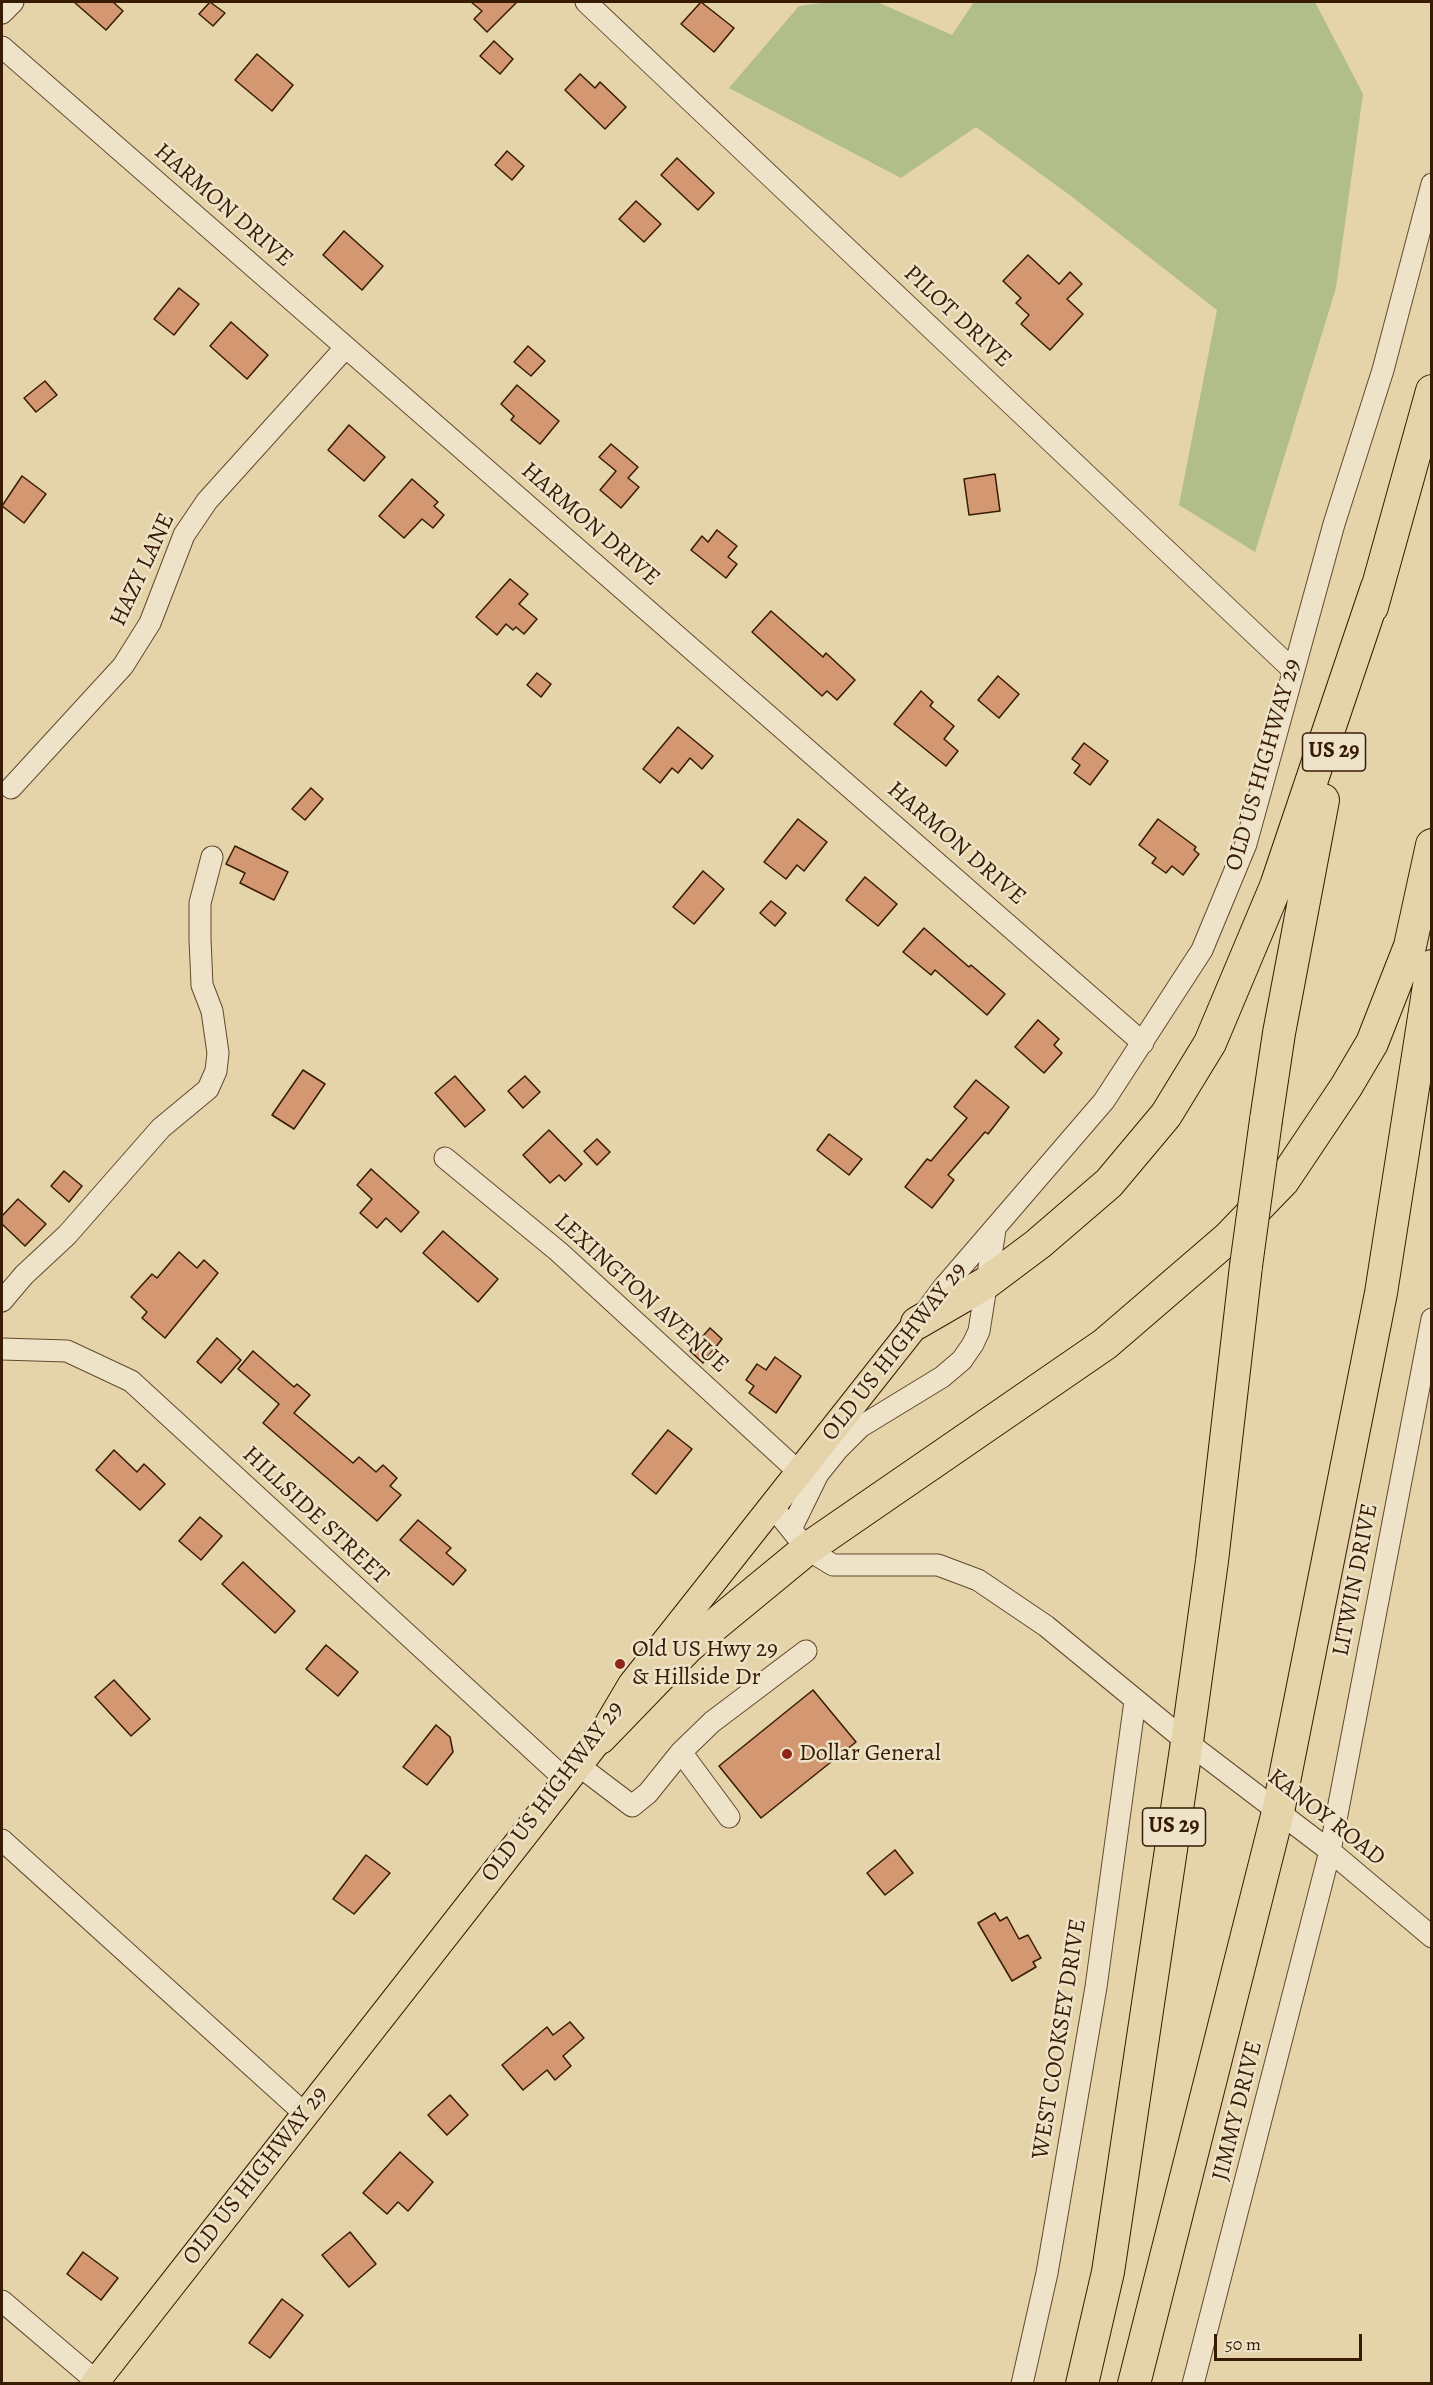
<!DOCTYPE html>
<html>
<head>
<meta charset="utf-8">
<style>
  body { margin:0 }
  #map { position:relative; width:1433px; height:2385px; overflow:hidden; background:#e5d4aa; font-family:Alegreya,serif }
  canvas { display:block }
  .frame { position:absolute; inset:0; border:3px solid #371b03; pointer-events:none }
  .scale { position:absolute; left:1214px; top:2334px; width:148px; height:27px; box-sizing:border-box; border:3px solid #371b03; border-top:0; padding-left:8px; font-size:18px; line-height:21px; white-space:nowrap; color:#371b03; -webkit-text-stroke:4px #eee3c8; paint-order:stroke }
</style>
</head>
<body>
<div id="map">
<canvas width="1433" height="2385"></canvas>
<div class="frame"></div>
<div class="scale">50 m</div>
</div>
<script>
const c = document.querySelector('canvas').getContext('2d');
c.lineJoin = 'round';
function fillPath(path, color) { c.fillStyle = color; c.fill(path, 'evenodd'); }
const shape = rows => new Path2D(rows.map(r => 'M' + r).join(''));
function stroke(path, color, width, dash) { c.strokeStyle = color; c.lineWidth = width; c.lineCap = dash ? 'butt' : 'round'; c.setLineDash(dash || []); c.stroke(path); }
function write(font, color, halo, rows, align = 'center') {
  c.font = font + ' Alegreya,serif'; c.lineWidth = 5; c.setLineDash([]); c.textBaseline = 'middle'; c.strokeStyle = halo; c.fillStyle = color; for (const [text, x, y, turn = 0] of rows) {
    c.save(); c.translate(x, y); c.rotate((+turn || 0) * Math.PI / 180); c.textAlign = isNaN(turn) ? turn : align; if (halo) c.strokeText(text, 0, 0); c.fillText(text, 0, 0); c.restore();
  }
}
fillPath(shape([
  [829,2,877,2,952,35,974,2,1315,2,1363,94,1336,288,1255,552,1179,505,1217,310,1071,196,976,127,901,178,729,88,799,6]
]), '#b1bd8b');
const building = shape([
  [74,2,113,2,123,11,106,30,74,2],
  [210,2,225,13,213,26,199,14,210,2],
  [471,2,517,2,487,32,474,19,482,11,471,2],
  [701,2,734,28,714,52,681,24,701,2],
  [494,41,513,59,500,74,480,56,494,41],
  [257,54,293,85,272,111,235,80,257,54],
  [580,74,595,88,600,82,626,107,605,129,565,90,580,74],
  [507,151,524,166,512,180,495,165,507,151],
  [677,158,714,193,698,210,661,175,677,158],
  [636,201,661,224,644,242,619,219,636,201],
  [344,231,383,266,362,290,323,255,344,231],
  [1028,255,1059,284,1070,272,1082,284,1067,299,1083,314,1050,350,1021,324,1029,315,1016,303,1021,298,1003,281,1028,255],
  [179,288,199,304,174,335,154,319,179,288],
  [231,322,268,355,247,379,210,346,231,322],
  [528,346,545,361,531,376,514,362,528,346],
  [45,381,57,395,36,412,24,398,45,381],
  [517,385,559,421,540,444,511,420,514,416,501,404,517,385],
  [349,425,385,457,364,481,328,450,349,425],
  [611,444,638,467,628,478,639,487,621,508,600,490,616,471,599,457,611,444],
  [995,474,1000,511,969,515,964,479,995,474],
  [22,476,46,494,24,523,2,506,22,476],
  [412,479,438,502,434,506,444,515,433,528,422,519,404,538,379,516,412,479],
  [717,530,737,546,728,557,737,564,726,578,691,550,702,536,708,542,717,530],
  [510,579,528,594,519,604,537,619,524,634,516,627,513,630,506,624,497,635,476,617,510,579],
  [771,611,823,657,826,653,855,680,837,700,827,691,822,696,752,632,771,611],
  [537,673,551,684,541,697,527,685,537,673],
  [998,676,1019,694,999,718,978,700,998,676],
  [921,691,933,702,930,706,954,726,944,739,958,751,946,766,894,724,921,691],
  [678,727,713,756,702,769,690,758,678,773,672,768,660,783,643,769,678,727],
  [1084,743,1108,761,1090,785,1074,773,1080,765,1072,759,1084,743],
  [311,788,323,799,305,820,292,809,311,788],
  [798,819,827,842,804,871,797,865,786,879,764,862,798,819],
  [1158,819,1196,847,1194,850,1199,854,1183,875,1172,866,1166,873,1152,863,1156,858,1139,845,1158,819],
  [235,846,288,872,274,900,240,883,245,873,226,864,235,846],
  [703,871,724,889,694,924,673,907,703,871],
  [865,877,897,904,878,926,846,900,865,877],
  [771,901,786,913,775,926,760,913,771,901],
  [924,928,969,967,971,965,1005,994,987,1015,935,970,931,975,903,952,924,928],
  [1038,1020,1059,1039,1054,1045,1062,1053,1044,1073,1015,1047,1038,1020],
  [303,1070,325,1084,294,1129,272,1115,303,1070],
  [455,1076,485,1110,465,1127,435,1093,455,1076],
  [525,1076,540,1092,523,1108,508,1091,525,1076],
  [976,1080,1009,1107,988,1134,985,1132,948,1175,954,1180,932,1208,905,1187,927,1159,931,1161,967,1118,954,1107,976,1080],
  [549,1130,582,1164,565,1181,559,1175,550,1183,523,1155,549,1130],
  [829,1134,862,1159,849,1175,817,1150,829,1134],
  [597,1139,610,1152,597,1165,584,1151,597,1139],
  [371,1169,419,1212,401,1232,386,1218,377,1228,360,1213,372,1199,357,1185,371,1169],
  [64,1171,82,1186,69,1202,51,1186,64,1171],
  [18,1199,46,1224,25,1246,2,1224,2,1216,18,1199],
  [443,1231,498,1279,478,1302,423,1253,443,1231],
  [179,1252,197,1268,204,1260,218,1273,165,1338,142,1318,147,1312,131,1297,152,1274,157,1278,179,1252],
  [710,1328,722,1339,703,1363,690,1351,710,1328],
  [217,1338,241,1360,221,1383,197,1362,217,1338],
  [253,1351,294,1387,297,1384,310,1395,294,1413,353,1463,359,1457,376,1472,383,1465,397,1478,390,1486,401,1495,377,1521,263,1423,279,1404,238,1369,253,1351],
  [775,1357,801,1376,776,1413,749,1393,754,1386,746,1380,757,1364,766,1370,775,1357],
  [668,1430,692,1449,656,1494,632,1474,668,1430],
  [114,1450,137,1472,144,1464,165,1484,140,1510,96,1470,114,1450],
  [200,1517,222,1536,201,1560,179,1541,200,1517],
  [418,1520,451,1548,446,1553,466,1570,453,1585,400,1540,418,1520],
  [243,1562,295,1611,275,1633,222,1584,243,1562],
  [326,1645,358,1672,338,1696,306,1669,326,1645],
  [114,1680,150,1719,131,1736,95,1697,114,1680],
  [813,1690,856,1742,761,1818,719,1766,813,1690],
  [436,1725,450,1737,453,1752,427,1785,403,1767,436,1725],
  [895,1850,913,1873,885,1895,867,1873,895,1850],
  [366,1855,390,1873,354,1914,333,1899,366,1855],
  [995,1913,1000,1921,1007,1917,1019,1939,1028,1935,1041,1958,1033,1962,1036,1967,1012,1981,978,1923,995,1913],
  [570,2022,584,2038,563,2056,571,2066,555,2080,547,2070,523,2090,502,2065,547,2027,553,2035,570,2022],
  [450,2095,468,2115,447,2135,428,2115,450,2095],
  [400,2152,433,2182,408,2211,398,2202,387,2214,363,2193,400,2152],
  [350,2232,376,2264,349,2287,322,2255,350,2232],
  [83,2252,118,2278,101,2300,67,2274,83,2252],
  [282,2299,303,2315,270,2358,249,2343,282,2299]
]);
fillPath(building, '#d39771');
stroke(building, '#371b03', 1.5);
const minor = shape([
  [586,2,1293,670],
  [2,13,13,2],
  [2,47,1143,1043],
  [11,788,123,666,150,623,184,535,207,501,346,347],
  [445,1158,559,1252,800,1473],
  [2,1301,24,1275,67,1235,161,1128,208,1089,216,1071,218,1053,212,1011,202,985,200,939,200,903,212,857],
  [923,1315,943,1288,1104,1101,1202,950,1246,844,1334,524,1383,370,1432,184],
  [2,1349,67,1351,131,1381,566,1780],
  [773,1507,807,1549,833,1565,938,1565,978,1580,1046,1626,1187,1742,1330,1851,1432,1937],
  [792,1527,818,1474,838,1449,860,1427,942,1377,962,1360,973,1344,979,1331,995,1230],
  [681,1752,729,1817],
  [578,1765,632,1806,648,1793,681,1752,712,1722,806,1651],
  [2,1840,305,2114],
  [2,2301,96,2381],
  [1022,2384,1047,2273,1096,1987,1135,1701],
  [1193,2384,1330,1851,1432,1319]
]);
const major = shape([
  [94,2384,600,1738,632,1684,917,1323]
]);
const highway = shape([
  [1372,607,1432,391],
  [1266,1120,1279,1033,1323,800],
  [917,1323,986,1283,1038,1244,1109,1183,1166,1115,1210,1043,1276,886,1377,587],
  [600,1738,688,1647,807,1549,1105,1344,1227,1239,1283,1181,1346,1087,1372,1043,1410,946,1432,845],
  [1082,2384,1108,2272,1187,1742,1212,1561,1246,1266],
  [1134,2384,1278,1812,1381,1293,1432,966]
]);
stroke(minor, '#62492d', 23);
stroke(major, '#371b03', 29);
stroke(highway, '#371b03', 34);
stroke(minor, '#eee3c8', 21);
stroke(major, '#e5d4aa', 27);
stroke(highway, '#e5d4aa', 32);
const highwayBridge = shape([
  [1246,1266,1266,1120]
]);
stroke(highwayBridge, '#371b03', 34, []);
stroke(highwayBridge, '#e5d4aa', 32);
for (const [x, y, r, color] of [
  [620,1664,6,"#8f2418"],
  [787,1754,6,"#8f2418"]
]) { const dot = new Path2D(); dot.arc(x, y, r, 0, 2 * Math.PI); c.fillStyle = color; c.fill(dot); stroke(dot, '#eee3c8', 2); }
for (const [x, y, w] of [
  [1334,752,63],
  [1174,1827,63]
]) { const box = new Path2D(); box.roundRect(x - w / 2, y - 19, w, 38, 4.5); c.fillStyle = '#eee3c8'; c.fill(box); stroke(box, '#371b03', 1.5); }
write('bold 22px', '#371b03', null, [
  ["US 29",1334,752],
  ["US 29",1174,1827]
]);
write('24px', '#371b03', '#eee3c8', [
  ["HARMON DRIVE",223,206,41],
  ["PILOT DRIVE",957,317,43],
  ["HARMON DRIVE",590,525,41],
  ["HAZY LANE",143,570,-65],
  ["OLD US HIGHWAY 29",1264,765,-74],
  ["HARMON DRIVE",956,844,41],
  ["LEXINGTON AVENUE",641,1294,42],
  ["OLD US HIGHWAY 29",895,1352,-52],
  ["HILLSIDE STREET",315,1516,43],
  ["LITWIN DRIVE",1356,1580,-79],
  ["OLD US HIGHWAY 29",553,1792,-53],
  ["KANOY ROAD",1326,1818,38],
  ["WEST COOKSEY DRIVE",1060,2039,-81],
  ["JIMMY DRIVE",1238,2111,-76],
  ["OLD US HIGHWAY 29",256,2176,-52]
]);
write('24px', '#371b03', '#eee3c8', [
  ["Old US Hwy 29",632,1650],
  ["& Hillside Dr",632,1678],
  ["Dollar General",799,1754]
], 'left');
</script>
</body>
</html>
